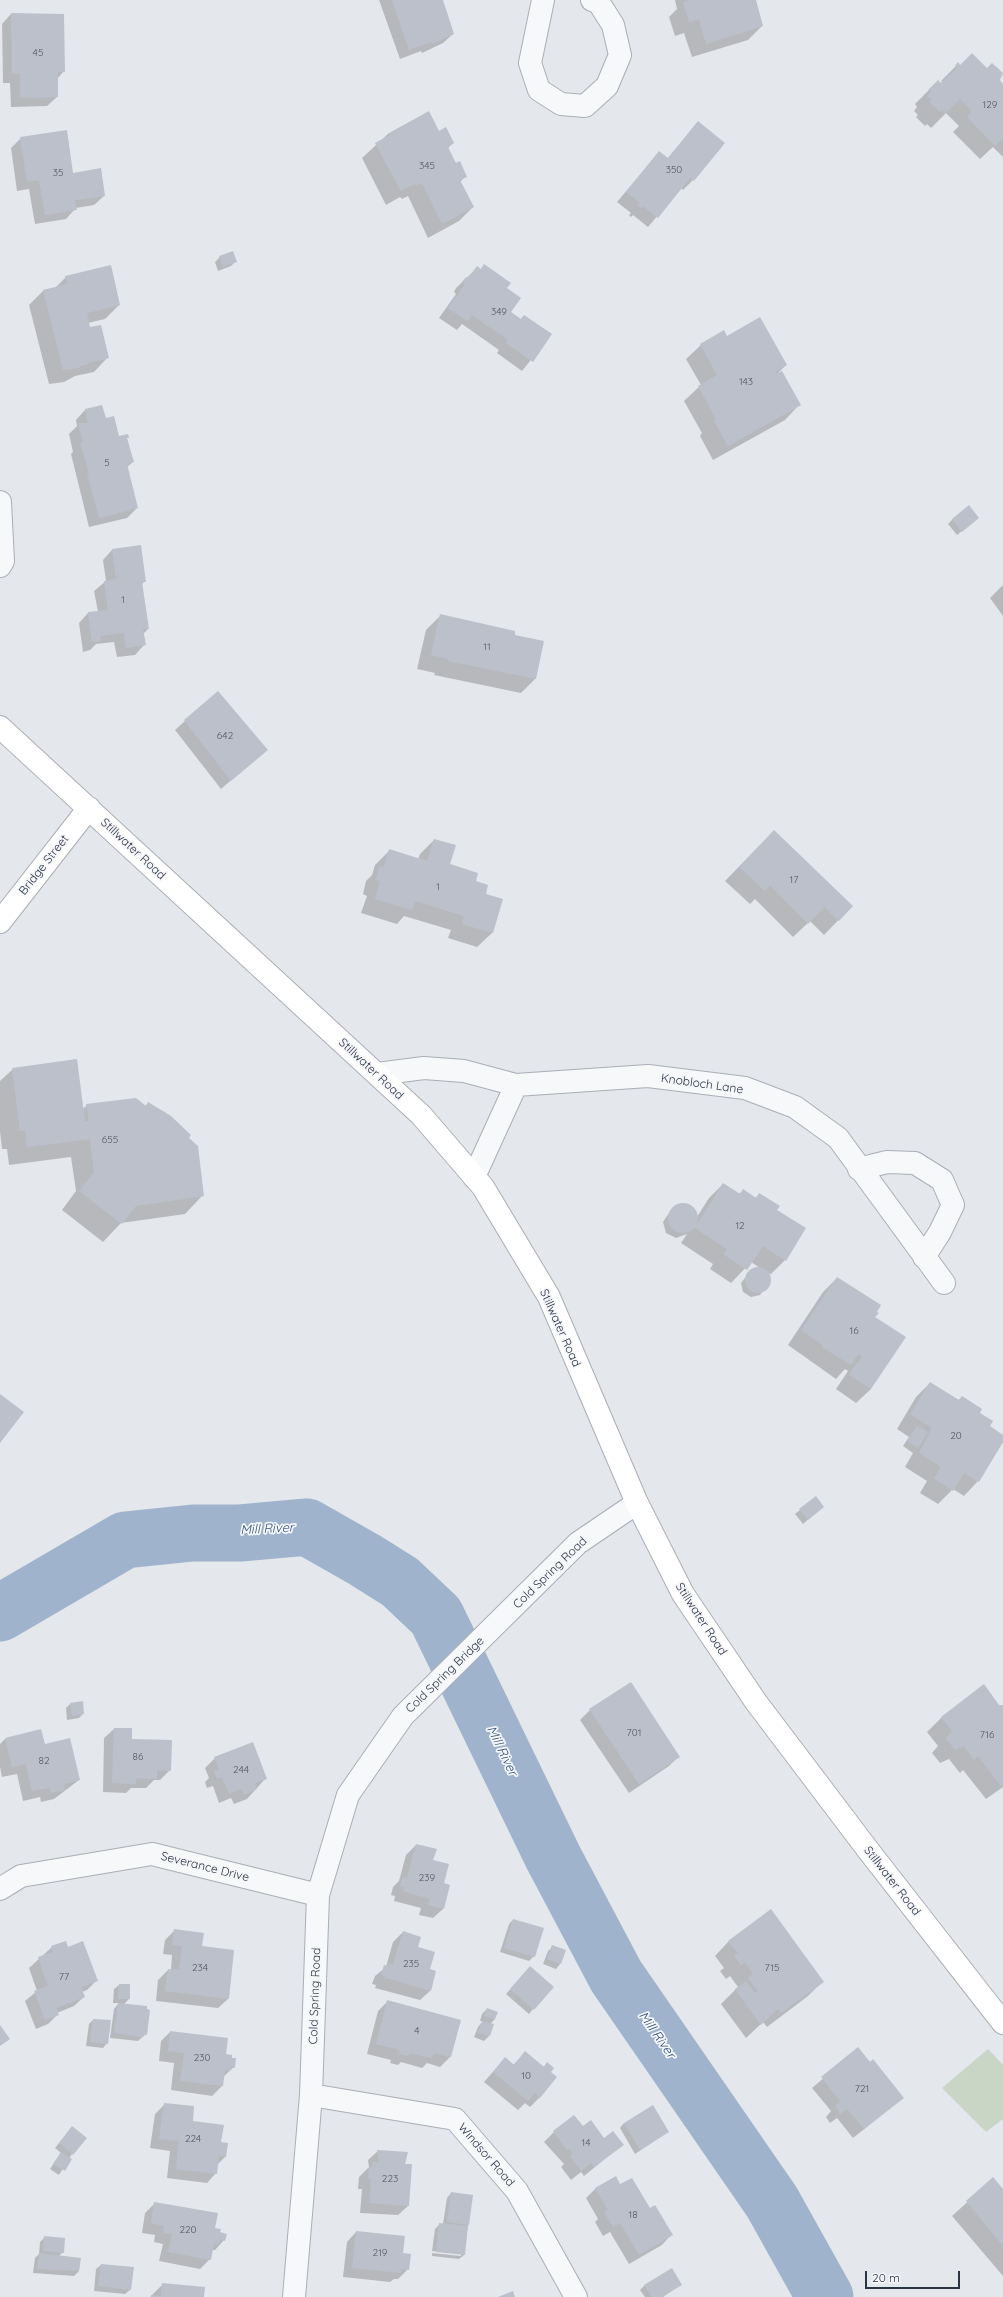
<!DOCTYPE html>
<html>
<head>
<meta charset="utf-8">
<style>
  body { margin:0 }
  #map { position:relative; width:1003px; height:2297px; overflow:hidden; background:#e4e7ec; font-family:Quicksand,sans-serif }
  canvas { display:block }
  .scale { position:absolute; left:865px; top:2271px; width:95px; height:18px; box-sizing:border-box; border:2px solid #2b3445; border-top:0; padding-left:5px; font-size:12px; line-height:14px; white-space:nowrap; color:#2b3445; -webkit-text-stroke:3px #f4f6f9; paint-order:stroke }
</style>
</head>
<body>
<div id="map">
<canvas width="1003" height="2297"></canvas>
<div class="scale">20 m</div>
</div>
<script>
const c = document.querySelector('canvas').getContext('2d');
c.lineJoin = 'round';
function fillPath(path, color) { c.fillStyle = color; c.fill(path, 'evenodd'); }
const shape = rows => new Path2D(rows.map(r => 'M' + r).join(''));
function stroke(path, color, width, dash) { c.strokeStyle = color; c.lineWidth = width; c.lineCap = dash ? 'butt' : 'round'; c.setLineDash(dash || []); c.stroke(path); }
function write(font, color, halo, rows, align = 'center') {
  c.font = font + ' Quicksand,sans-serif'; c.lineWidth = 3.5; c.setLineDash([]); c.textBaseline = 'middle'; c.strokeStyle = halo; c.fillStyle = color; for (const [text, x, y, turn = 0] of rows) {
    c.save(); c.translate(x, y); c.rotate((+turn || 0) * Math.PI / 180); c.textAlign = isNaN(turn) ? turn : align; if (halo) c.strokeText(text, 0, 0); c.fillText(text, 0, 0); c.restore();
  }
}
fillPath(shape([
  [988,2049,1003,2065,1003,2119,986,2132,942,2088]
]), '#c9d6c5');
fillPath(shape([
  [379,0,442,0,453,34,443,43,422,53,421,51,400,59],
  [675,0,753,0,762,26,748,40,692,57,684,33,675,36,669,17,677,9],
  [11,14,64,71,57,79,57,97,47,106,11,107,10,83,3,83,2,24],
  [958,64,960,66,987,70,992,64,1003,74,998,80,1003,85,1003,157,993,147,980,159,953,132,959,126,946,113,931,128,927,124,925,126,916,117,918,115,914,111,917,107,915,104,938,81,940,84,943,82,941,81],
  [698,123,723,143,693,180,683,190,681,188,648,227,633,215,631,217,629,215,631,213,617,202,659,152,667,159],
  [439,132,453,143,447,149,456,165,466,176,460,182,473,207,459,221,428,238,408,196,402,199,400,197,386,205,362,158,389,133],
  [21,138,72,174,104,196,94,205,76,208,66,219,35,224,29,189,17,191,11,148],
  [220,257,236,261,231,266,218,271,215,262],
  [485,265,509,312,520,320,524,316,551,335,522,371,497,353,499,350,462,324,457,330,439,318,456,294,454,292,456,288,477,268,480,270],
  [66,277,119,305,105,319,88,323,89,329,108,357,94,372,75,376,64,382,49,384,29,305,44,290,55,288],
  [727,337,786,365,776,375,799,405,785,420,713,460,700,436,702,433,684,401,701,385,686,359,701,345],
  [85,410,105,420,118,437,128,437,126,439,133,462,127,467,137,508,127,518,89,527,71,454,73,452,69,434,77,426,76,420],
  [978,518,957,535,948,524,953,519],
  [112,550,145,581,142,584,148,629,143,634,144,645,135,655,117,657,114,642,96,644,90,650,83,652,79,623,88,613,98,612,94,591,106,581,103,560],
  [1003,585,1003,616,990,598],
  [441,615,513,635,535,679,521,693,434,675,435,673,417,669,426,630],
  [185,721,266,750,221,789,175,730],
  [434,840,448,865,474,882,484,895,501,900,492,933,477,947,448,938,451,930,404,916,397,924,361,913,367,896,363,894,366,881,372,875,375,865,390,850,418,859,420,854],
  [759,846,852,906,824,935,810,921,793,937,755,899,750,904,725,881],
  [13,1069,83,1109,87,1105,145,1106,149,1103,187,1138,203,1195,185,1214,121,1223,103,1242,62,1210,76,1191,71,1157,9,1165,7,1149,2,1149,0,1131,0,1081],
  [723,1184,739,1194,744,1190,755,1198,759,1195,776,1210,785,1260,771,1274,768,1273,771,1281,760,1295,751,1297,743,1292,741,1283,751,1270,760,1268,751,1262,731,1283,710,1269,713,1264,681,1243,687,1234,676,1238,666,1233,663,1222,673,1207,684,1203,693,1208,697,1217,709,1198],
  [837,1278,874,1318,871,1389,856,1403,836,1389,848,1371,845,1369,836,1379,788,1345,823,1292],
  [930,1383,958,1401,962,1397,979,1413,989,1427,1003,1436,1003,1442,978,1481,964,1496,953,1489,938,1504,920,1493,927,1481,905,1467,913,1453,903,1446,909,1437,897,1429,916,1397],
  [815,1498,818,1511,803,1524,795,1514],
  [630,1683,679,1756,669,1766,629,1793,580,1720,590,1710],
  [70,1704,83,1714,79,1718,67,1720,66,1708],
  [1002,1705,1003,1787,986,1799,963,1770,960,1773,949,1759,940,1763,932,1753,938,1746,927,1732,941,1718],
  [114,1729,131,1740,170,1770,160,1780,154,1780,146,1788,131,1788,126,1793,103,1792,104,1738],
  [5,1739,44,1746,79,1780,54,1799,41,1802,40,1797,23,1801,17,1774,2,1777,0,1767,0,1744],
  [215,1758,266,1778,247,1799,234,1804,231,1798,219,1803,213,1786,207,1788,205,1782,209,1778,205,1768],
  [416,1845,442,1884,449,1886,443,1909,433,1918,419,1915,421,1908,394,1901,395,1896,391,1895,393,1887,399,1881,406,1855],
  [513,1920,534,1956,529,1961,500,1952,509,1924],
  [175,1930,201,1947,228,1999,218,2008,156,2001,158,1980,168,1970,171,1970,172,1955,163,1954,165,1940],
  [403,1932,417,1948,429,1970,430,1991,420,2000,375,1988,376,1985,372,1984,375,1976,386,1967,393,1942],
  [729,1941,822,1982,808,1996,767,2027,763,2022,746,2038,721,2004,738,1987,730,1976,726,1979,720,1971,724,1968,715,1956],
  [52,1947,67,1948,97,1980,87,1990,82,1992,84,1997,74,2006,57,2013,57,2015,48,2024,36,2029,25,2001,37,1991,29,1968],
  [553,1947,565,1951,560,1964,556,1969,543,1964,548,1951],
  [526,1972,533,2009,529,2014,506,1994],
  [119,1985,129,1999,123,2005,146,2034,138,2041,110,2038,114,2009,119,2003,113,2003,114,1989],
  [388,2001,459,2020,450,2057,440,2067,427,2063,422,2068,401,2062,398,2065,390,2063,391,2060,367,2054,378,2011],
  [487,2009,495,2019,490,2024,492,2025,489,2036,484,2041,474,2037,478,2027,483,2021,480,2021,482,2014],
  [93,2020,107,2043,103,2048,86,2046,89,2024],
  [170,2032,225,2055,234,2067,223,2077,222,2086,212,2096,171,2090,174,2063,159,2061,161,2041],
  [858,2049,903,2098,853,2138,837,2118,830,2123,826,2117,831,2111,812,2088],
  [525,2053,543,2067,548,2063,550,2072,540,2097,530,2107,525,2103,518,2110,484,2082,505,2058,513,2065],
  [165,2104,220,2142,225,2157,217,2165,216,2173,207,2183,167,2178,170,2151,150,2148,155,2114],
  [624,2123,668,2132,635,2154,620,2128],
  [582,2128,604,2139,622,2145,584,2176,581,2172,571,2180,561,2167,564,2164,544,2142,554,2132],
  [68,2132,72,2154,59,2175,50,2169,61,2153,55,2148],
  [378,2151,403,2165,408,2206,398,2215,360,2213,362,2189,358,2189,359,2177,369,2167,368,2160],
  [993,2179,1003,2190,1003,2276,952,2216],
  [620,2186,649,2210,671,2235,662,2245,629,2264,610,2232,603,2236,595,2222,598,2219,586,2198,596,2188],
  [451,2193,468,2224,464,2255,459,2259,432,2256,432,2253,461,2256,461,2254,432,2251,435,2229,440,2224,443,2224,447,2198],
  [155,2203,214,2229,224,2240,215,2250,212,2250,210,2259,200,2269,159,2261,163,2244,154,2242,155,2235,142,2233,145,2213],
  [356,2232,402,2254,408,2269,398,2279,394,2279,390,2282,343,2277,347,2242],
  [45,2237,63,2252,59,2256,80,2259,79,2271,74,2276,33,2273,35,2258,39,2254,40,2242],
  [101,2265,130,2290,125,2294,94,2291,96,2269],
  [163,2284,203,2297,150,2297],
  [681,2284,663,2297,645,2297,640,2290,645,2285]
]), '#0003');
stroke(shape([
  [0,1613,125,1540,193,1533,240,1533,307,1527,365,1560,400,1582,436,1616,553,1857,616,1976,772,2202,825,2297]
]), '#9fb4cc', 57);
fillPath(shape([
  [392,0,443,0,454,34,432,44,431,42,409,50],
  [689,0,756,0,763,26,706,44,699,19,689,22,683,2],
  [11,13,64,14,65,72,58,72,58,97,20,98,20,74,12,74],
  [972,53,987,68,992,63,1003,73,1000,80,1003,84,1003,138,995,146,967,117,972,111,960,99,945,114,942,110,940,112,929,102,932,100,927,96,931,92,928,90,938,80,941,83,944,80,957,68,955,66,958,62,960,65],
  [429,111,439,131,446,127,454,143,448,147,456,163,460,161,467,177,460,180,474,207,442,224,422,183,416,186,415,184,401,191,375,143,390,135,389,133],
  [698,121,725,143,694,181,690,178,658,218,643,206,641,208,637,205,640,203,626,192,659,151,668,158],
  [67,130,73,173,101,168,105,196,75,200,77,210,45,215,39,180,27,182,20,137],
  [233,251,237,262,223,267,219,256],
  [484,264,511,283,507,288,521,298,511,312,521,319,524,315,552,334,533,362,506,343,508,340,472,315,467,321,448,308,465,284,462,282,466,277,468,278,477,266,481,269],
  [111,265,120,305,87,313,90,327,101,325,109,358,88,363,88,364,80,366,80,368,63,370,43,290,67,284,65,276],
  [760,317,787,365,775,372,776,374,782,371,801,405,728,446,714,421,716,419,698,386,717,375,700,344,724,330,727,336],
  [102,405,106,418,114,416,119,436,128,434,129,438,127,438,134,462,127,464,138,508,99,518,87,473,89,473,80,443,83,442,78,423,88,423,85,409],
  [969,505,979,518,962,532,952,519],
  [141,545,146,582,142,582,149,629,143,629,146,645,126,648,124,633,100,636,101,641,92,642,88,612,108,610,104,581,116,579,112,549],
  [440,614,515,631,515,635,544,641,536,679,448,661,448,659,431,655],
  [218,691,268,750,231,781,184,720],
  [774,830,853,906,839,921,824,907,808,924,770,885,765,891,739,867],
  [434,839,456,845,450,864,478,873,476,881,488,885,486,894,503,899,493,933,462,924,464,916,415,901,412,910,375,899,380,881,376,880,380,866,384,867,389,849,427,861],
  [77,1059,85,1121,89,1121,86,1104,136,1098,146,1106,148,1102,171,1116,191,1135,189,1138,198,1146,204,1196,136,1206,122,1224,79,1191,94,1172,90,1139,27,1147,25,1131,20,1131,12,1068],
  [723,1183,740,1194,743,1189,756,1198,759,1193,780,1206,777,1210,806,1228,786,1261,763,1246,747,1270,723,1254,727,1249,695,1228],
  '668 1218a15 15 0 1 1 30 0a15 15 0 1 1-30 0Z',
  '745 1280a13 13 0 1 1 26 0a13 13 0 1 1-26 0Z',
  [837,1277,881,1305,877,1312,879,1313,875,1317,906,1337,871,1389,849,1375,862,1356,858,1354,851,1365,822,1347,823,1345,801,1330],
  [930,1382,959,1400,962,1396,982,1409,980,1413,993,1421,990,1426,1003,1435,1003,1442,979,1482,964,1473,953,1491,934,1478,941,1467,919,1453,932,1428,910,1414],
  [0,1394,24,1412,0,1443],
  [917,1426,928,1432,918,1448,907,1441],
  [816,1496,824,1507,808,1520,799,1509],
  [631,1682,680,1757,639,1784,589,1709],
  [984,1684,999,1705,1003,1705,1003,1784,1001,1786,978,1756,974,1760,964,1746,955,1750,946,1738,952,1731,941,1717],
  [83,1701,84,1714,72,1716,70,1703],
  [114,1728,132,1728,132,1739,172,1740,171,1771,157,1770,157,1779,136,1778,136,1784,112,1783],
  [41,1729,45,1744,70,1738,80,1780,64,1784,65,1790,51,1793,49,1788,32,1791,26,1764,12,1767,5,1738],
  [253,1742,267,1779,255,1783,257,1789,244,1795,241,1789,229,1794,222,1777,217,1779,214,1771,219,1770,214,1757],
  [416,1844,437,1849,433,1860,449,1864,444,1883,450,1885,444,1909,428,1905,430,1899,403,1891,404,1887,400,1886,403,1876,407,1878],
  [771,1909,824,1982,781,2013,778,2009,761,2025,735,1989,746,1981,755,1993,758,1991,748,1978,753,1974,745,1963,741,1965,734,1956,738,1953,728,1941],
  [513,1919,544,1928,535,1957,504,1948],
  [174,1929,204,1933,202,1946,234,1950,229,1999,165,1991,168,1969,179,1970,182,1946,172,1945],
  [403,1931,421,1937,418,1947,435,1952,430,1969,436,1971,431,1991,387,1978,384,1980,385,1976,381,1975,384,1965,388,1966,389,1963,393,1964],
  [66,1941,68,1947,83,1941,98,1981,81,1987,85,1997,56,2008,59,2015,45,2020,34,1991,48,1986,38,1957,53,1952,51,1946],
  [552,1945,566,1950,561,1964,547,1959],
  [530,1966,554,1987,534,2010,510,1989],
  [119,1984,130,1984,130,1999,118,1999],
  [387,2000,461,2020,451,2057,434,2053,432,2058,409,2053,408,2056,399,2054,400,2050,376,2044],
  [118,2003,147,2006,147,2009,150,2010,147,2035,143,2034,143,2037,114,2033],
  [487,2008,498,2012,495,2019,484,2016],
  [93,2019,111,2020,108,2044,90,2042],
  [482,2021,494,2024,490,2036,478,2033],
  [0,2025,10,2039,0,2046],
  [170,2031,228,2038,226,2054,232,2055,232,2058,236,2058,235,2068,231,2067,230,2071,225,2070,223,2086,180,2081,184,2053,168,2051],
  [858,2047,870,2062,873,2059,904,2098,864,2129,847,2109,840,2114,835,2106,840,2101,821,2077],
  [525,2051,544,2067,547,2062,554,2068,551,2072,557,2077,540,2098,535,2093,528,2101,493,2072,505,2057,514,2065],
  [164,2103,194,2106,193,2121,224,2125,221,2142,228,2143,226,2157,219,2156,217,2174,176,2169,179,2141,159,2139],
  [653,2105,669,2132,640,2150,624,2123],
  [574,2115,583,2126,591,2120,604,2138,613,2131,624,2145,594,2167,591,2163,581,2171,570,2156,573,2154,569,2149,567,2150,553,2131],
  [72,2126,87,2138,73,2155,59,2143],
  [377,2150,408,2152,405,2164,412,2164,409,2206,370,2203,371,2179,368,2179,369,2167,372,2167,372,2162,379,2162],
  [61,2152,72,2159,65,2171,53,2164],
  [616,2176,620,2184,632,2178,650,2208,655,2205,673,2235,639,2255,620,2223,613,2227,604,2212,608,2210,595,2188],
  [993,2177,1003,2189,1003,2246,966,2201],
  [451,2192,473,2195,469,2225,447,2222],
  [154,2202,218,2213,215,2228,221,2229,220,2232,227,2234,225,2241,220,2240,219,2244,214,2243,211,2260,168,2252,172,2234,163,2233,164,2226,151,2223],
  [439,2223,468,2226,465,2255,436,2252],
  [356,2231,405,2236,403,2253,411,2254,409,2270,401,2269,401,2273,352,2268],
  [44,2236,65,2238,64,2253,43,2251],
  [39,2253,81,2258,79,2271,37,2269],
  [101,2264,134,2267,131,2290,98,2286],
  [672,2268,682,2285,662,2297,652,2297,644,2285],
  [162,2283,205,2287,204,2297,151,2297,151,2295,161,2296],
  [513,2291,515,2297,498,2297]
]), '#bbc0ca');
const minor = shape([
  [543,0,530,63,539,90,561,104,585,106,607,86,620,55,613,25,599,3,592,0],
  [0,502,3,561,0,566],
  [377,1074,424,1068,464,1071,516,1085,648,1076,745,1088,795,1107,838,1138,944,1283],
  [859,1169,887,1162,915,1163,942,1180,953,1205,940,1232,924,1257],
  [474,1177,516,1085],
  [0,1889,21,1876,152,1854,318,1895],
  [311,2095,455,2119,517,2191,576,2297],
  [294,2297,311,2095,318,1895,348,1795,403,1716,578,1543,637,1503]
]);
const secondary = shape([
  [0,727,421,1115,483,1187,549,1297,637,1503,683,1594,756,1702,868,1850,1003,2023],
  [0,922,89,808]
]);
stroke(minor, '#a9aeb7', 24);
stroke(secondary, '#a9aeb7', 24);
stroke(minor, '#f7f8fa', 22);
stroke(secondary, '#fff', 22);
write('10px', '#4f5766', null, [
  ["45",38,53],
  ["129",990,105],
  ["345",427,166],
  ["350",674,170],
  ["35",58,173],
  ["349",499,312],
  ["143",746,382],
  ["5",107,463],
  ["1",123,600],
  ["11",487,647],
  ["642",225,736],
  ["17",794,880],
  ["1",438,887],
  ["655",110,1140],
  ["12",740,1226],
  ["16",854,1331],
  ["20",956,1436],
  ["701",634,1733],
  ["716",987,1735],
  ["86",138,1757],
  ["82",44,1761],
  ["244",241,1770],
  ["239",427,1878],
  ["235",411,1964],
  ["234",200,1968],
  ["715",772,1968],
  ["77",64,1977],
  ["4",417,2031],
  ["230",202,2058],
  ["10",526,2076],
  ["721",862,2089],
  ["224",193,2139],
  ["14",586,2143],
  ["223",390,2179],
  ["18",633,2215],
  ["220",188,2230],
  ["219",380,2253]
]);
write('12px', '#2b3445', '#f4f6f9', [
  ["Stillwater Road",133,849,43],
  ["Bridge Street",44,865,-52],
  ["Stillwater Road",371,1069,43],
  ["Knobloch Lane",702,1084,8],
  ["Stillwater Road",560,1328,66],
  ["Cold Spring Road",550,1573,-44],
  ["Stillwater Road",701,1619,57],
  ["Cold Spring Bridge",445,1675,-44],
  ["Severance Drive",205,1867,14],
  ["Stillwater Road",892,1881,52],
  ["Cold Spring Road",315,1996,-88],
  ["Windsor Road",486,2155,49]
]);
write('italic 13px', '#34527a', '#f4f6f9', [
  ["Mill River",267,1529,-3],
  ["Mill River",502,1751,64],
  ["Mill River",657,2035,55]
]);
</script>
</body>
</html>
